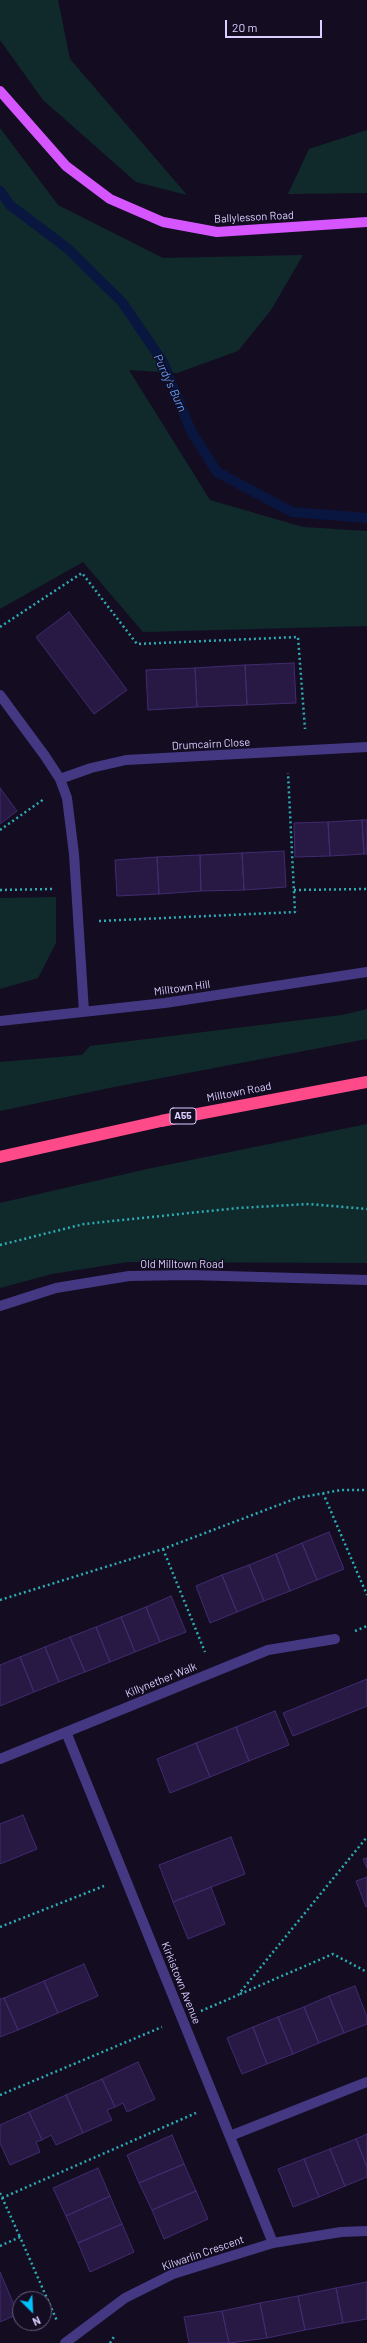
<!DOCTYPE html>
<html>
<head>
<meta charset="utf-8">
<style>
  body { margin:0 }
  #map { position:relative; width:367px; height:2343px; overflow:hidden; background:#140d22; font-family:Barlow,sans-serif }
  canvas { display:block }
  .north { position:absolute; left:12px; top:2291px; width:40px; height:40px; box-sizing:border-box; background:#140d22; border:1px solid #635b7a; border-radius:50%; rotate:156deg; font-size:11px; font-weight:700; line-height:16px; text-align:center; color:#dacfff }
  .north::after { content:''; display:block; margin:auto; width:14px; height:18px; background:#00c2fa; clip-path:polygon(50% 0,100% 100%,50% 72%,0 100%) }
  .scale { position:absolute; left:225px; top:20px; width:97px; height:18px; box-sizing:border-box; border:2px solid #dacfff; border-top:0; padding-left:5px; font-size:12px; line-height:14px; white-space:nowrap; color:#dacfff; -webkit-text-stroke:3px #140d22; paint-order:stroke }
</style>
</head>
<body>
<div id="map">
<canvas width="367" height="2343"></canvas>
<div class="north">N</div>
<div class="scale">20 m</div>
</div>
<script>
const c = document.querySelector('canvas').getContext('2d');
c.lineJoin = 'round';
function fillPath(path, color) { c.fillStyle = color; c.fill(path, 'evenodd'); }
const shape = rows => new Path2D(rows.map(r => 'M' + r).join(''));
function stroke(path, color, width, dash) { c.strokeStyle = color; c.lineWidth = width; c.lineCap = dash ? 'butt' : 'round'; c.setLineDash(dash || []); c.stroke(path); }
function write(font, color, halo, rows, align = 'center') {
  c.font = font + ' Barlow,sans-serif'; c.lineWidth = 3; c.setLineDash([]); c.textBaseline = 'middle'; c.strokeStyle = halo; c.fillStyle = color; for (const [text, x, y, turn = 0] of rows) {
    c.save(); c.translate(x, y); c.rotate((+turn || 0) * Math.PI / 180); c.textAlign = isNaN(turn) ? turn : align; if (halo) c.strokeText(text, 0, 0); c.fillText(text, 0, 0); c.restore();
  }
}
fillPath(shape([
  [0,0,58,0,70,59,187,195,136,182,43,100,0,40],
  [0,128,58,205,163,258,303,255,271,310,238,351,177,373,129,370,210,500,303,527,367,531,367,626,143,632,83,562,0,609],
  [367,130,367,193,288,194,309,149],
  [56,897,56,943,38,978,0,989,0,898],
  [367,1009,367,1039,114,1087,0,1111,0,1062,82,1055,90,1046,342,1015],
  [367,1124,367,1263,128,1262,52,1274,0,1288,0,1203,147,1169]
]), '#102a2c');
stroke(shape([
  [0,191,10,205,67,248,122,302,163,362,191,431,217,472,292,512,367,518]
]), '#091640', 10);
const building = shape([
  [69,612,127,690,94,714,36,637,69,612],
  [294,663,296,703,247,705,245,665,294,663],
  [245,665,247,705,197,707,195,668,245,665],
  [195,668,197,707,148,710,146,670,195,668],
  [0,788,17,811,0,824,0,788],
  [362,820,364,854,330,856,328,822,362,820],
  [362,820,367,820,367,854,364,854,362,820],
  [328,822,330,856,295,857,294,823,328,822],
  [284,851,286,887,244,890,242,853,284,851],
  [242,853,244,890,201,891,200,855,242,853],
  [200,855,201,891,159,894,157,857,200,855],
  [157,857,159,894,117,896,115,860,157,857],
  [329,1532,344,1569,317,1580,302,1543,329,1532],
  [302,1543,317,1580,290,1591,276,1554,302,1543],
  [276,1554,290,1591,264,1601,249,1565,276,1554],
  [249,1565,264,1601,237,1612,222,1575,249,1565],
  [222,1575,237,1612,210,1623,196,1586,222,1575],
  [171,1596,186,1632,160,1642,146,1607,171,1596],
  [146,1607,160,1642,135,1652,121,1617,146,1607],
  [121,1617,135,1652,110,1662,96,1627,121,1617],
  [96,1627,110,1662,85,1672,70,1637,96,1627],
  [70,1637,85,1672,59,1682,45,1647,70,1637],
  [45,1647,59,1682,34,1692,20,1657,45,1647],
  [20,1657,34,1692,0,1706,0,1665,20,1657],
  [367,1679,367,1706,293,1736,283,1713,367,1679],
  [275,1711,289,1745,249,1761,236,1727,275,1711],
  [236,1727,249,1761,210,1777,196,1743,236,1727],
  [196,1743,210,1777,170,1793,157,1759,196,1743],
  [23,1815,37,1849,0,1864,0,1824,23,1815],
  [231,1837,245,1874,173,1902,159,1865,231,1837],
  [367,1858,367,1868,363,1859,367,1858],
  [367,1877,367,1906,366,1907,356,1881,367,1877],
  [211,1887,225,1924,188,1939,173,1902,211,1887],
  [84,1964,98,1996,58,2013,44,1981,84,1964],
  [44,1981,58,2013,18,2030,4,1998,44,1981],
  [355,1986,367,2017,367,2024,344,2033,329,1996,355,1986],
  [329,1996,344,2033,319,2043,304,2007,329,1996],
  [4,1998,18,2030,0,2037,0,1999,4,1998],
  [304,2007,319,2043,293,2054,278,2017,304,2007],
  [278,2017,293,2054,267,2064,253,2027,278,2017],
  [253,2027,267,2064,242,2074,227,2038,253,2027],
  [138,2062,155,2099,127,2112,123,2103,115,2107,102,2079,138,2062],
  [102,2079,115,2107,107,2110,112,2120,83,2133,66,2095,102,2079],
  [66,2095,83,2133,56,2145,51,2135,42,2140,29,2112,66,2095],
  [29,2112,42,2140,36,2142,40,2152,10,2165,0,2143,0,2125,29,2112],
  [367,2134,367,2167,356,2139,367,2134],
  [172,2135,184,2164,139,2183,127,2155,172,2135],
  [356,2139,367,2167,367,2177,345,2186,330,2149,356,2139],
  [330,2149,345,2186,319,2197,304,2159,330,2149],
  [304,2159,319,2197,293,2207,278,2169,304,2159],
  [184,2164,196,2191,152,2210,139,2183,184,2164],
  [98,2168,110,2196,66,2216,53,2188,98,2168],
  [196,2191,208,2219,164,2239,152,2210,196,2191],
  [110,2196,122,2224,78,2243,66,2216,110,2196],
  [122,2224,134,2252,90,2272,78,2243,122,2224],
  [0,2272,18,2314,0,2322,0,2272],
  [367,2282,367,2319,343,2323,336,2288,367,2282],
  [336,2288,343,2323,305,2330,298,2296,336,2288],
  [298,2296,305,2330,267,2338,260,2303,298,2296],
  [260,2303,267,2338,229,2343,222,2311,260,2303],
  [222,2311,229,2343,189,2343,184,2317,222,2311]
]);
fillPath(building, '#271943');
stroke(building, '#412b70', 1);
stroke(shape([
  [0,627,82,573,137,644,298,637,305,729],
  [0,830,44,799],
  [0,890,53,889],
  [294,890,367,889],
  [99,921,295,912,288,773],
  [0,1245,84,1224,238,1208,309,1204,367,1209],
  [323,1493,367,1595],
  [163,1549,205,1652],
  [0,1600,163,1549,297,1498,341,1490,367,1490],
  [355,1631,367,1626],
  [0,1927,104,1886],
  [240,1994,333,1954,367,1972],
  [201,2011,238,1995,367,1837],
  [0,2095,162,2027],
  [0,2193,20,2237],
  [2,2198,196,2113],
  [0,2246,20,2237,57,2321],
  [110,2343,115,2335]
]), '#2dacb4', 2.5, [2, 3]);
stroke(shape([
  [0,695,45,756,60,779,67,798,74,854,84,1012],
  [60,779,91,768,126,760,367,747],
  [0,1021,165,1003,367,972],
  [0,1306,56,1288,129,1276,189,1275,367,1280],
  [66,1732,273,2243],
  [0,1759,268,1650,335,1639],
  [230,2136,367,2082],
  [65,2343,125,2298,173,2274,273,2243,341,2232,367,2231]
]), '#443882', 10);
stroke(shape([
  [0,91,66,166,110,199,163,222,217,232,367,222]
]), '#d556ff', 10);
stroke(shape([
  [0,1157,161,1121,367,1082]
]), '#ff4a8a', 12);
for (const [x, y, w] of [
  [183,1116,26]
]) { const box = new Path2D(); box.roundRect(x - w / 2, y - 8, w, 16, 3); c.fillStyle = '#140d22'; c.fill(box); stroke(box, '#dacfff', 1); }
write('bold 10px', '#dacfff', null, [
  ["A55",183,1116]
]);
write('11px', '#dacfff', '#140d22', [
  ["Ballylesson Road",254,217,-3],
  ["Drumcairn Close",211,744,-3],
  ["Milltown Hill",182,988,-8],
  ["Milltown Road",239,1092,-11],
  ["Old Milltown Road",182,1264],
  ["Killynether Walk",161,1680,-22],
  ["Kirkistown Avenue",181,1983,68],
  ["Kilwarlin Crescent",203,2253,-19]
]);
write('italic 12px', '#5da0ff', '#140d22', [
  ["Purdy's Burn",170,383,65]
]);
</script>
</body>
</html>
